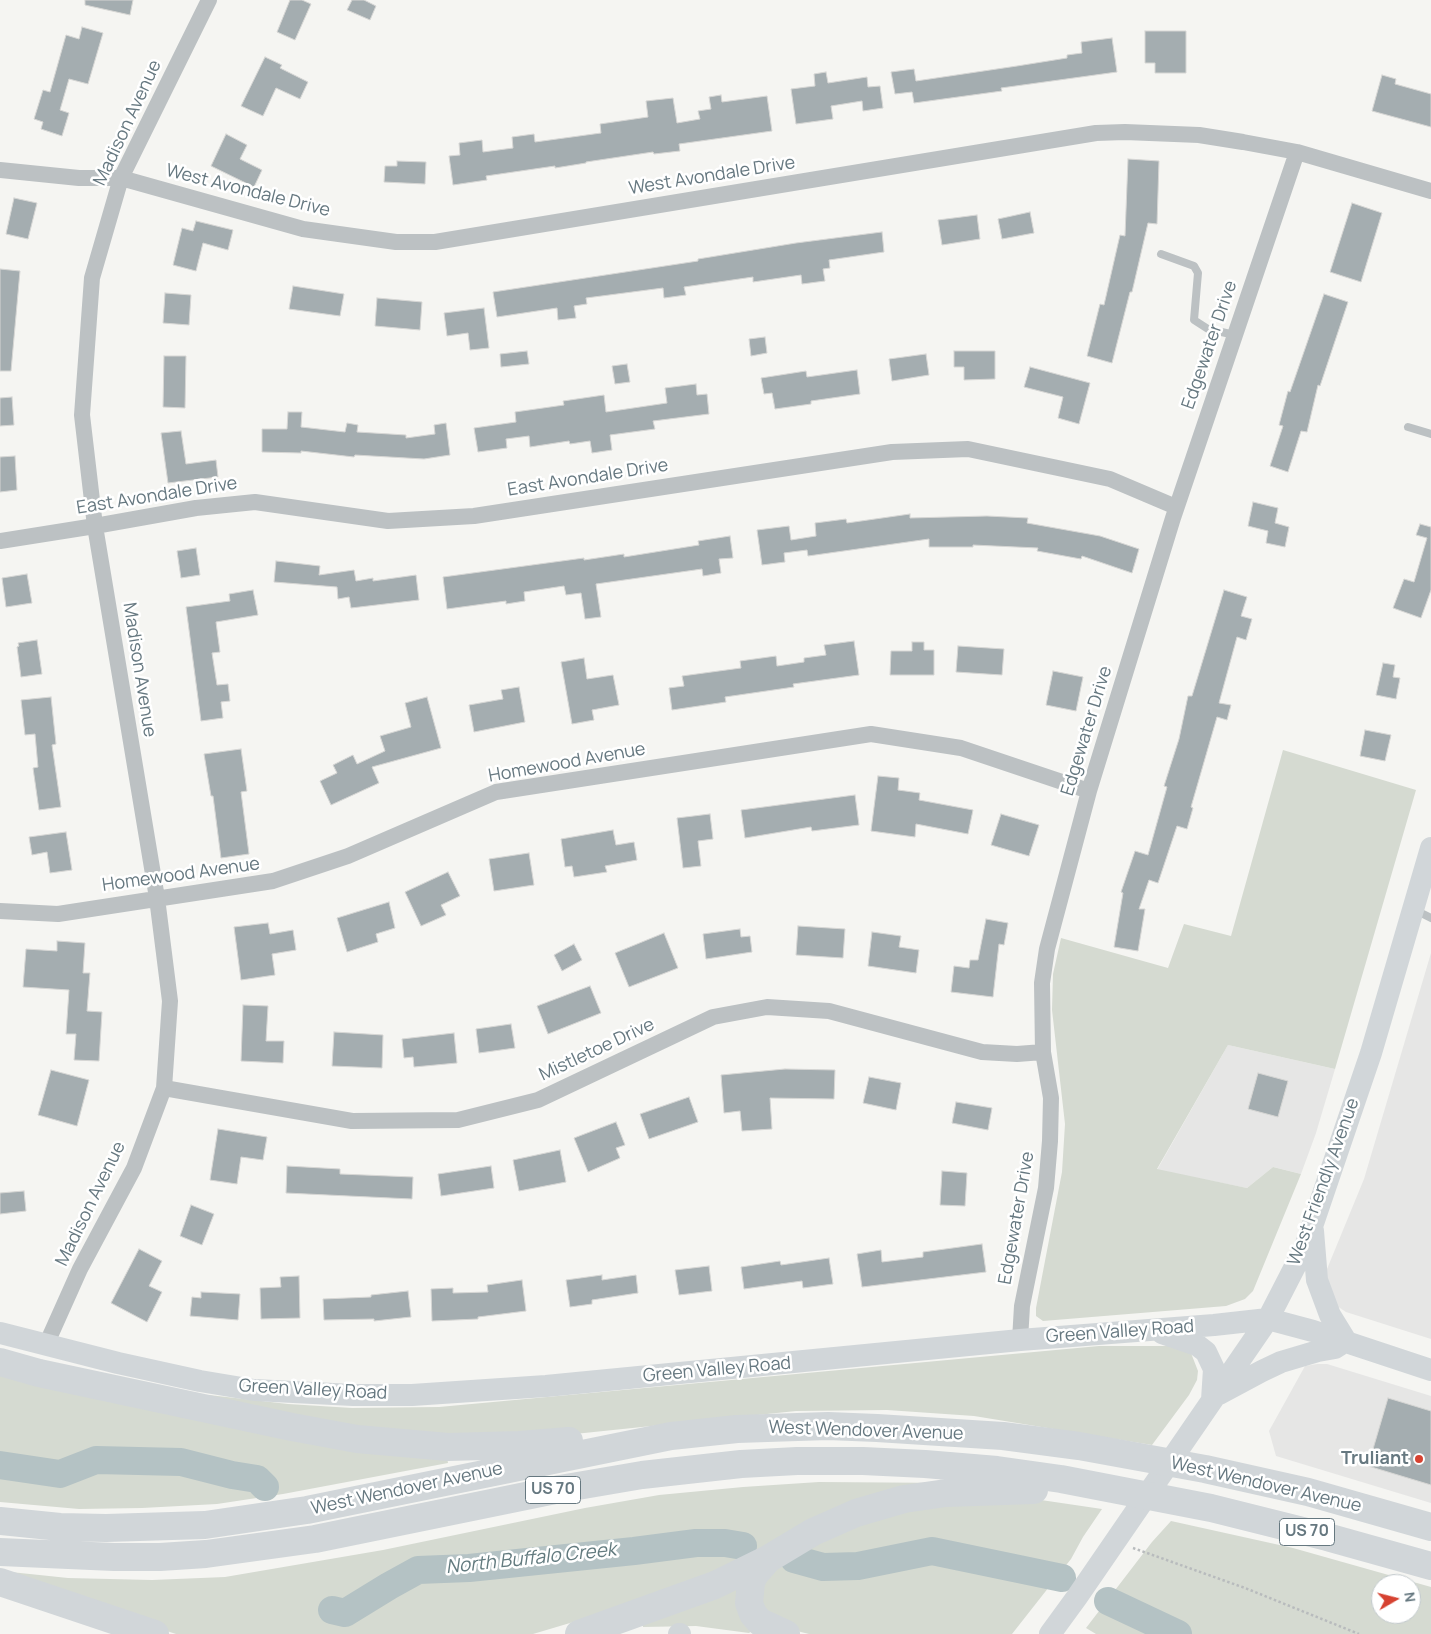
<!DOCTYPE html>
<html>
<head>
<meta charset="utf-8">
<style>
  body { margin:0 }
  #map { position:relative; width:1431px; height:1634px; overflow:hidden; background:#f5f5f2; font-family:Manrope,sans-serif }
  canvas { display:block }
  .north { position:absolute; left:1371px; top:1574px; width:50px; height:50px; box-sizing:border-box; background:#fff; border:1px solid #c2c9cc; border-radius:50%; rotate:82deg; font-size:14px; font-weight:700; line-height:20px; text-align:center; color:#667880 }
  .north::after { content:''; display:block; margin:auto; width:18px; height:22px; background:#d64231; clip-path:polygon(50% 0,100% 100%,50% 72%,0 100%) }
</style>
</head>
<body>
<div id="map">
<canvas width="1431" height="1634"></canvas>
<div class="north">N</div>
</div>
<script>
const c = document.querySelector('canvas').getContext('2d');
c.lineJoin = 'round';
function fillPath(path, color) { c.fillStyle = color; c.fill(path, 'evenodd'); }
const shape = rows => new Path2D(rows.map(r => 'M' + r).join(''));
function stroke(path, color, width, dash) { c.strokeStyle = color; c.lineWidth = width; c.lineCap = dash ? 'butt' : 'round'; c.setLineDash(dash || []); c.stroke(path); }
function write(font, color, halo, rows, align = 'center') {
  c.font = font + ' Manrope,sans-serif'; c.lineWidth = 5; c.setLineDash([]); c.textBaseline = 'middle'; c.strokeStyle = halo; c.fillStyle = color; for (const [text, x, y, turn = 0] of rows) {
    c.save(); c.translate(x, y); c.rotate((+turn || 0) * Math.PI / 180); c.textAlign = isNaN(turn) ? turn : align; if (halo) c.strokeText(text, 0, 0); c.fillText(text, 0, 0); c.restore();
  }
}
fillPath(shape([
  [1431,953,1431,1339,1346,1312,1337,1306,1326,1280,1327,1269,1364,1179],
  [1228,1045,1335,1069,1316,1133,1301,1174,1273,1167,1247,1188,1157,1170],
  [1317,1364,1327,1364,1431,1396,1431,1503,1276,1456,1269,1431,1305,1366]
]), '#e6e6e5');
fillPath(shape([
  [1283,750,1416,790,1335,1069,1228,1045,1157,1169,1247,1188,1273,1167,1301,1174,1253,1291,1245,1299,1226,1306,1043,1321,1036,1316,1036,1308,1062,1172,1065,1124,1052,1010,1053,974,1061,938,1168,968,1184,924,1231,936],
  [1099,1346,1180,1346,1191,1353,1198,1371,1197,1380,1189,1395,1152,1445,974,1416,887,1410,796,1411,565,1435,392,1435,207,1400,209,1395,288,1404,352,1408,439,1407],
  [0,1374,447,1457,448,1463,283,1494,217,1504,142,1508,79,1509,0,1502],
  [819,1482,956,1483,724,1571,607,1612,533,1634,176,1634,1,1576,1,1571,68,1578,152,1580,225,1577,383,1550,585,1508,659,1495,743,1487],
  [1041,1500,1102,1509,1083,1537,1071,1559,1012,1634,809,1634,781,1627,763,1610,760,1590,766,1575,817,1542,872,1520,930,1506],
  [1171,1521,1293,1548,1431,1587,1431,1634,1096,1634,1086,1628,1152,1542],
  [1381,1584,1411,1584,1411,1614,1381,1614],
  [740,1584,753,1630,749,1633,696,1626,643,1627,643,1623]
]), '#d5dad1');
stroke(shape([
  [0,1465,60,1474,96,1460,181,1462,232,1475,257,1479,265,1487],
  [794,1559,823,1567,858,1566,932,1551,1062,1578],
  [1108,1601,1178,1634],
  [332,1610,345,1613,389,1586,418,1570,469,1568,634,1551,696,1543,725,1543,743,1546]
]), '#b4c2c4', 28);
const building = shape([
  [85,0,133,0,130,15,85,5,85,0],
  [290,0,302,0,311,4,295,40,277,32,290,0],
  [352,0,364,0,376,6,370,20,347,10,352,0],
  [82,27,103,33,88,84,69,79,60,110,69,113,62,136,41,129,43,122,34,119,43,90,50,92,66,35,79,39,82,27],
  [1145,31,1186,31,1186,73,1155,73,1155,63,1145,63,1145,31],
  [1112,38,1117,72,1001,88,1002,91,914,103,912,92,895,94,891,72,914,69,916,81,1017,66,1067,58,1067,55,1082,53,1081,42,1112,38],
  [265,57,282,65,280,68,308,82,300,99,276,88,263,116,241,106,265,57],
  [826,72,828,83,867,77,868,87,880,86,883,108,863,111,862,101,831,106,833,119,796,124,791,89,815,86,814,74,826,72],
  [1382,75,1396,79,1395,84,1431,94,1431,127,1372,111,1382,75],
  [721,95,722,102,767,96,772,131,679,144,680,151,654,154,653,152,586,162,586,163,555,168,555,166,486,176,487,180,453,185,449,156,460,155,459,143,482,140,483,152,513,148,512,137,534,134,535,142,601,133,600,124,648,117,646,101,673,98,677,123,700,119,698,111,711,109,709,97,721,95],
  [226,134,247,145,240,159,262,170,254,187,211,166,226,134],
  [1128,159,1159,161,1157,224,1148,223,1132,292,1130,292,1112,363,1087,356,1100,304,1104,305,1120,235,1125,236,1128,159],
  [397,161,426,162,425,184,384,182,385,166,397,166,397,161],
  [14,198,37,203,28,239,6,234,14,198],
  [1352,203,1382,213,1361,282,1330,272,1352,203],
  [1030,212,1034,233,1002,239,998,219,1030,212],
  [977,215,980,239,942,245,938,220,977,215],
  [196,221,233,230,228,250,203,243,196,271,173,265,182,228,193,231,196,221],
  [882,232,884,252,829,260,830,268,823,269,825,281,802,284,801,275,753,282,753,277,684,287,686,295,664,298,663,288,586,298,587,304,574,306,576,318,558,320,557,308,497,317,493,292,698,261,698,259,796,243,882,232],
  [0,269,20,271,11,371,0,371,0,269],
  [293,286,344,294,340,316,289,309,293,286],
  [165,293,191,295,189,325,163,323,165,293],
  [1324,294,1348,302,1320,386,1318,385,1307,432,1301,431,1288,472,1270,466,1283,426,1279,425,1288,391,1290,392,1324,294],
  [377,298,422,302,420,330,375,326,377,298],
  [484,308,489,348,470,350,468,333,447,336,444,313,484,308],
  [765,337,767,353,751,356,749,339,765,337],
  [527,351,529,364,501,367,500,354,527,351],
  [954,351,995,351,995,379,964,380,964,367,954,367,954,351],
  [926,354,929,375,892,381,889,359,926,354],
  [164,356,186,356,185,408,163,407,164,356],
  [627,364,630,382,615,384,612,366,627,364],
  [1030,367,1090,383,1079,424,1058,418,1063,397,1024,387,1030,367],
  [857,370,860,394,811,401,811,404,775,409,772,393,764,394,761,378,806,371,807,377,857,370],
  [696,384,697,395,707,394,709,414,653,421,655,429,610,435,612,450,592,453,590,441,570,444,569,441,530,447,529,436,506,439,507,448,478,452,474,428,516,422,515,412,564,405,563,401,604,395,606,412,667,403,665,388,696,384],
  [12,397,14,425,0,426,0,398,12,397],
  [288,412,302,412,301,427,345,432,347,423,358,425,357,432,406,435,406,438,435,434,434,425,446,423,450,455,424,459,355,455,354,457,301,451,301,453,262,452,262,429,287,429,288,412],
  [181,431,186,464,216,460,218,477,168,483,161,433,181,431],
  [15,456,17,490,0,492,0,457,15,456],
  [1253,502,1278,508,1275,523,1289,527,1285,547,1266,543,1268,531,1248,526,1253,502],
  [910,514,910,518,987,516,1028,518,1027,523,1100,536,1139,549,1132,573,1082,556,1081,559,1037,551,1038,548,973,545,973,547,929,547,929,539,808,556,807,550,784,553,785,562,762,565,757,530,789,526,791,540,816,536,815,523,846,519,847,523,910,514],
  [1420,524,1431,527,1431,590,1421,618,1393,608,1404,579,1414,582,1427,538,1416,535,1420,524],
  [730,536,733,558,719,559,721,573,703,576,702,569,596,584,601,617,585,619,581,593,566,595,564,586,524,592,525,601,506,604,506,601,447,609,443,577,584,558,584,560,624,554,624,557,699,545,698,541,730,536],
  [196,548,200,575,181,578,177,551,196,548],
  [276,561,320,566,319,575,354,570,356,581,373,578,373,581,416,575,419,600,351,608,349,597,338,599,337,587,274,582,276,561],
  [27,574,32,603,6,607,2,578,27,574],
  [253,590,258,615,216,622,220,652,212,653,217,685,228,684,230,701,221,702,223,718,201,721,186,607,230,601,229,594,253,590],
  [1224,590,1247,597,1241,616,1252,619,1246,640,1237,637,1219,703,1231,705,1227,720,1217,717,1191,807,1193,808,1187,829,1177,826,1158,883,1149,880,1139,909,1145,909,1138,951,1114,947,1123,893,1121,892,1135,851,1148,855,1167,787,1164,786,1179,739,1188,696,1192,696,1224,590],
  [37,640,42,674,21,677,17,647,19,646,18,643,37,640],
  [854,641,859,675,793,684,794,687,725,697,726,702,672,710,669,688,684,686,682,676,741,668,740,661,776,656,777,666,804,662,804,658,826,655,824,645,854,641],
  [912,642,924,642,924,650,934,650,934,675,890,675,891,651,912,651,912,642],
  [958,646,1004,649,1002,675,956,672,958,646],
  [584,658,587,679,613,675,619,705,592,710,594,720,572,724,561,662,584,658],
  [1383,663,1395,665,1393,677,1400,678,1396,699,1376,695,1383,663],
  [1053,671,1083,677,1076,711,1046,705,1053,671],
  [519,687,525,722,474,732,469,705,503,699,501,690,519,687],
  [51,697,56,744,52,745,61,807,39,810,33,768,38,767,35,734,25,735,21,700,51,697],
  [427,697,441,748,372,767,379,783,331,805,320,781,337,773,333,765,353,755,357,764,385,751,380,736,411,727,405,703,427,697],
  [1365,730,1391,735,1385,761,1360,756,1365,730],
  [241,749,247,791,241,792,249,854,221,858,213,796,211,796,204,754,241,749],
  [878,776,899,778,898,790,920,793,919,800,973,810,968,834,916,824,915,837,871,831,878,776],
  [855,795,859,825,812,831,811,827,745,838,741,810,855,795],
  [710,814,713,839,698,841,701,866,683,868,677,818,710,814],
  [1001,814,1039,825,1029,856,991,845,1001,814],
  [613,830,616,845,634,842,637,860,605,866,607,872,574,877,572,866,565,867,561,839,613,830],
  [66,832,72,870,50,873,47,852,32,855,29,837,66,832],
  [529,853,534,885,494,891,489,859,529,853],
  [448,872,460,896,441,905,446,915,421,926,405,892,448,872],
  [389,902,395,928,376,934,378,942,347,952,337,918,389,902],
  [986,919,1008,923,1004,945,999,944,993,997,951,992,954,966,969,968,970,960,978,960,986,919],
  [268,923,270,934,293,930,296,950,272,954,275,975,241,980,234,927,268,923],
  [798,926,845,929,843,958,796,955,798,926],
  [740,929,741,937,750,936,752,952,706,959,703,934,740,929],
  [872,932,901,936,899,947,919,950,916,973,868,966,872,932],
  [664,933,678,968,629,987,615,953,664,933],
  [57,941,85,943,83,973,90,973,87,1011,102,1012,99,1061,74,1060,76,1034,66,1034,69,990,23,987,26,949,57,951,57,941],
  [574,944,582,960,562,971,554,955,574,944],
  [590,986,601,1013,548,1034,537,1006,590,986],
  [243,1005,268,1006,266,1041,284,1041,283,1063,241,1061,243,1005],
  [511,1024,515,1048,479,1053,476,1029,511,1024],
  [334,1032,383,1035,382,1068,332,1066,334,1032],
  [454,1033,457,1063,414,1067,413,1057,404,1058,402,1039,454,1033],
  [785,1069,835,1070,834,1099,770,1098,772,1129,742,1131,740,1111,724,1113,721,1075,785,1069],
  [51,1070,89,1080,77,1126,38,1115,51,1070],
  [1258,1073,1288,1081,1278,1117,1248,1109,1258,1073],
  [869,1077,901,1083,896,1110,863,1103,869,1077],
  [689,1097,698,1122,649,1139,640,1114,689,1097],
  [956,1102,992,1108,988,1130,952,1123,956,1102],
  [616,1122,625,1145,616,1148,620,1158,588,1172,574,1138,616,1122],
  [218,1129,267,1137,263,1160,241,1157,237,1184,210,1180,218,1129],
  [560,1150,566,1182,519,1191,513,1160,560,1150],
  [287,1166,340,1169,340,1174,413,1177,412,1199,286,1193,287,1166],
  [491,1166,494,1188,441,1196,438,1174,491,1166],
  [942,1171,967,1173,965,1206,940,1205,942,1171],
  [24,1191,26,1211,0,1214,0,1193,24,1191],
  [191,1205,214,1214,202,1245,180,1236,191,1205],
  [982,1244,986,1272,862,1287,857,1254,881,1250,882,1262,923,1257,923,1252,982,1244],
  [139,1249,162,1261,149,1286,162,1292,147,1322,111,1303,139,1249],
  [829,1258,833,1284,803,1288,802,1281,744,1289,741,1267,780,1261,781,1265,829,1258],
  [709,1266,712,1291,679,1295,675,1270,709,1266],
  [602,1275,602,1280,636,1275,638,1293,592,1300,592,1304,570,1307,566,1280,602,1275],
  [299,1276,300,1318,261,1319,260,1288,281,1287,280,1277,299,1276],
  [522,1280,526,1311,478,1317,478,1319,432,1321,431,1289,453,1288,453,1293,488,1292,487,1285,522,1280],
  [408,1291,411,1317,374,1321,374,1319,324,1320,323,1299,371,1297,371,1295,408,1291],
  [201,1292,240,1294,238,1320,190,1316,192,1297,201,1298,201,1292],
  [1388,1398,1431,1411,1431,1485,1368,1466,1388,1398]
]);
fillPath(building, '#a4adb0');
stroke(building, '#d6d6d4', 1);
stroke(shape([
  [1133,1548,1245,1588,1359,1634]
]), '#b8bbbd', 2.5, [2.5, 2.5]);
stroke(shape([
  [1161,254,1194,266,1198,273,1194,320,1208,329,1235,335],
  [1408,427,1431,434],
  [1415,910,1431,918]
]), '#bcc1c3', 8);
stroke(shape([
  [0,170,79,178,121,178,303,229,396,242,435,242,1096,133,1125,132,1199,135,1243,142,1297,152,1431,191],
  [0,541,95,526,196,508,255,502,388,521,474,516,892,452,968,449,1110,479,1176,507],
  [0,911,58,914,273,881,348,856,496,792,871,734,961,748,1089,791],
  [164,1088,352,1121,458,1120,538,1100,713,1017,767,1007,829,1011,982,1052,1017,1054,1043,1052],
  [1020,1340,1022,1306,1046,1188,1050,1141,1051,1098,1043,1052,1042,983,1047,949,1089,791,1173,518,1297,152],
  [46,1345,80,1269,134,1168,164,1088,170,1001,157,898,95,526,82,415,92,278,121,178,209,0]
]), '#bcc1c3', 16);
stroke(shape([
  [1313,1231,1317,1280,1330,1315,1346,1341],
  [0,1333,118,1363,200,1381,254,1390,353,1395,412,1395,546,1386,1020,1340,1214,1325,1268,1319,1313,1331,1431,1370],
  [1162,1333,1197,1345,1206,1352,1214,1369,1212,1400],
  [1219,1394,1262,1371,1281,1362,1318,1351,1335,1348,1346,1341],
  [679,1634,680,1634],
  [1050,1634,1077,1597,1268,1319,1305,1247,1371,1053,1431,848]
]), '#d1d6d9', 22);
stroke(shape([
  [0,1362,39,1373,292,1427,357,1439,448,1447,519,1445,569,1441],
  [0,1521,60,1527,106,1528,205,1525,307,1510,671,1436,737,1429,828,1426,877,1428,1003,1436,1079,1446,1205,1469,1308,1492,1431,1527],
  [0,1552,114,1557,160,1557,206,1554,315,1539,560,1489,642,1475,741,1464,797,1461,863,1461,925,1464,997,1470,1061,1479,1211,1508,1327,1537,1431,1566],
  [768,1559,755,1574,751,1582,749,1603,753,1614,760,1622,786,1634],
  [0,1582,155,1634],
  [579,1634,715,1585,768,1559,813,1532,856,1513,904,1499,946,1493,1034,1490]
]), '#d1d6d9', 28);
for (const [x, y, r, color] of [
  [1419,1459,5,"#d64231"]
]) { const dot = new Path2D(); dot.arc(x, y, r, 0, 2 * Math.PI); c.fillStyle = color; c.fill(dot); stroke(dot, '#fff', 2); }
for (const [x, y, w] of [
  [553,1490,55],
  [1307,1532,55]
]) { const box = new Path2D(); box.roundRect(x - w / 2, y - 13.5, w, 27, 4); c.fillStyle = '#fff'; c.fill(box); stroke(box, '#667880', 1); }
write('bold 16px', '#667880', null, [
  ["US 70",553,1490],
  ["US 70",1307,1532]
]);
write('18px', '#667880', '#fff', [
  ["Madison Avenue",128,123,-65],
  ["West Avondale Drive",712,176,-9],
  ["West Avondale Drive",248,191,14],
  ["Edgewater Drive",1210,345,-71],
  ["East Avondale Drive",588,478,-9],
  ["East Avondale Drive",157,496,-9],
  ["Madison Avenue",139,670,81],
  ["Edgewater Drive",1087,731,-73],
  ["Homewood Avenue",567,763,-10],
  ["Homewood Avenue",181,875,-8],
  ["Mistletoe Drive",597,1050,-25],
  ["West Friendly Avenue",1324,1182,-70],
  ["Madison Avenue",91,1204,-64],
  ["Edgewater Drive",1017,1218,-80],
  ["Green Valley Road",1120,1332,-4],
  ["Green Valley Road",717,1370,-5],
  ["Green Valley Road",313,1390,3],
  ["West Wendover Avenue",866,1431,2],
  ["West Wendover Avenue",1266,1485,13],
  ["West Wendover Avenue",407,1489,-12]
]);
write('bold 18px', '#667880', '#fff', [
  ["Truliant",1409,1459]
], 'right');
write('italic 19px', '#627a7e', '#fff', [
  ["North Buffalo Creek",531,1559,-6]
]);
</script>
</body>
</html>
